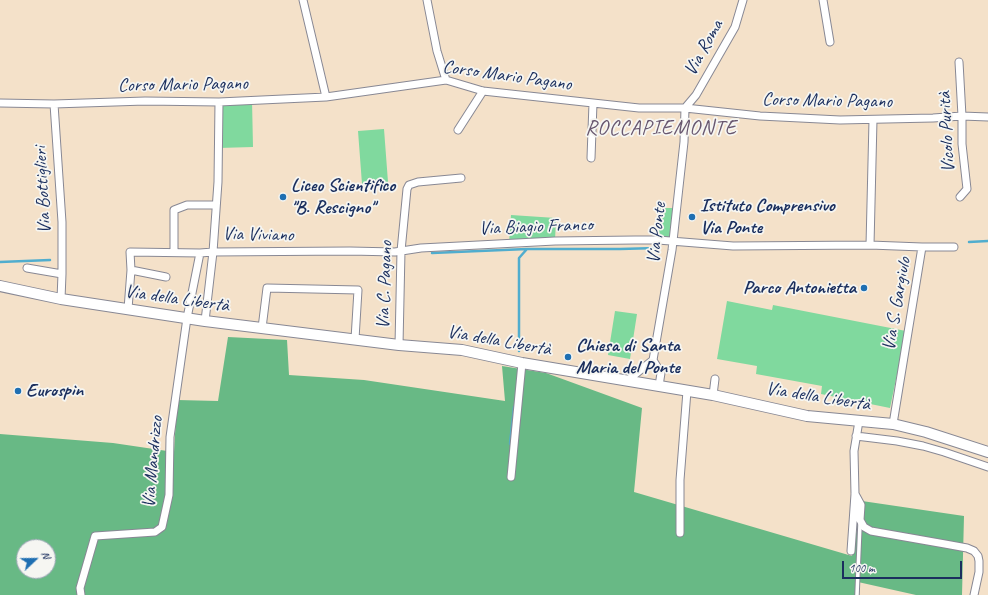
<!DOCTYPE html>
<html>
<head>
<meta charset="utf-8">
<style>
  body { margin:0 }
  #map { position:relative; width:988px; height:595px; overflow:hidden; background:#f4e1c9; font-family:Caveat,sans-serif }
  canvas { display:block }
  .north { position:absolute; left:16px; top:539px; width:40px; height:40px; box-sizing:border-box; background:#f6f6f2; border:1px solid #9ea6b7; border-radius:50%; rotate:68deg; font-size:11px; font-weight:700; line-height:16px; text-align:center; color:#1b2f5e }
  .north::after { content:''; display:block; margin:auto; width:14px; height:18px; background:#1f6fb2; clip-path:polygon(50% 0,100% 100%,50% 72%,0 100%) }
  .scale { position:absolute; left:842px; top:561px; width:120px; height:18px; box-sizing:border-box; border:2px solid #1b2f5e; border-top:0; padding-left:5px; font-size:12px; line-height:14px; white-space:nowrap; color:#1b2f5e; -webkit-text-stroke:3px #f6f6f2; paint-order:stroke }
</style>
</head>
<body>
<div id="map">
<canvas width="988" height="595"></canvas>
<div class="north">N</div>
<div class="scale">100 m</div>
</div>
<script>
const c = document.querySelector('canvas').getContext('2d');
c.lineJoin = 'round';
function fillPath(path, color) { c.fillStyle = color; c.fill(path, 'evenodd'); }
const shape = rows => new Path2D(rows.map(r => 'M' + r).join(''));
function stroke(path, color, width, dash) { c.strokeStyle = color; c.lineWidth = width; c.lineCap = dash ? 'butt' : 'round'; c.setLineDash(dash || []); c.stroke(path); }
function write(font, color, halo, rows, align = 'center') {
  c.font = font + ' Caveat,sans-serif'; c.lineWidth = 3.5; c.setLineDash([]); c.textBaseline = 'middle'; c.strokeStyle = halo; c.fillStyle = color; for (const [text, x, y, turn = 0] of rows) {
    c.save(); c.translate(x, y); c.rotate((+turn || 0) * Math.PI / 180); c.textAlign = isNaN(turn) ? turn : align; if (halo) c.strokeText(text, 0, 0); c.fillText(text, 0, 0); c.restore();
  }
}
fillPath(shape([
  [252,100,253,147,218,148,219,102],
  [384,129,388,182,362,184,358,131],
  [660,208,675,208,673,242,658,240],
  [511,215,556,218,555,241,509,244],
  [727,301,772,310,773,305,906,331,890,408,821,394,822,386,756,374,757,366,717,359],
  [615,311,637,314,630,359,608,355]
]), '#80d99e');
fillPath(shape([
  [228,337,287,340,289,375,364,380,505,401,502,366,546,373,642,408,634,492,852,556,862,501,964,516,962,595,916,595,858,582,856,595,0,595,0,434,113,443,174,452,177,400,218,401],
  [24,547,48,547,48,571,24,571]
]), '#68b985');
stroke(shape([
  [969,242,988,241],
  [432,253,527,249,620,249,657,248],
  [0,262,50,260],
  [519,351,519,258,527,249],
  [510,444,514,407]
]), '#50adce', 2.5);
const lane = shape([
  [857,595,860,524]
]);
const street = shape([
  [303,0,326,97],
  [427,0,437,51,446,80],
  [823,0,830,42],
  [959,62,962,116,962,144,967,189,960,197],
  [219,102,218,182,213,252,350,251,395,252,421,248,555,241,635,240,658,240,733,246,870,245,922,247,893,424],
  [0,103,54,104,145,101,219,102,326,97,446,80,483,91,639,108,685,108,760,116,840,120,933,118,962,116,988,117],
  [54,104,62,222,62,274],
  [458,130,483,91],
  [591,158,593,103],
  [870,245,873,120],
  [922,247,954,247],
  [174,252,174,210,187,205,216,205],
  [27,268,62,274,61,299],
  [131,270,166,277],
  [128,309,131,270,130,252,200,253],
  [262,328,267,288,358,290,355,339],
  [399,345,401,251,407,189,409,185,418,182,461,178],
  [653,360,661,373,659,386],
  [628,380,653,360,672,250,684,142,685,108,696,95,735,27,743,0],
  [713,395,715,379],
  [856,436,897,441,923,446,944,452,988,467],
  [511,477,522,363],
  [855,494,861,505,860,520,864,527,871,531,945,544,967,548,974,551,978,556,979,561,979,572,974,595],
  [680,533,680,480,687,391],
  [851,551,855,494,854,451,859,421],
  [81,595,80,588,95,536,155,532,162,527,169,495,170,437,187,318,200,253,213,252,205,321]
]);
const secondary = shape([
  [0,286,61,299,205,321,399,345,462,350,522,363,713,395,807,416,893,424,926,432,988,452]
]);
stroke(lane, '#888894', 5.5);
stroke(street, '#888894', 9);
stroke(secondary, '#888894', 12);
stroke(lane, '#fff', 3.5);
stroke(street, '#fff', 7);
stroke(secondary, '#fff', 10);
for (const [x, y, r, color] of [
  [283,197,4,"#1f6fb2"],
  [692,217,4,"#1f6fb2"],
  [864,288,4,"#1f6fb2"],
  [568,357,4,"#1f6fb2"],
  [18,391,4,"#1f6fb2"]
]) { const dot = new Path2D(); dot.arc(x, y, r, 0, 2 * Math.PI); c.fillStyle = color; c.fill(dot); stroke(dot, '#f6f6f2', 1.5); }
write('19px', '#1b2f5e', '#f6f6f2', [
  ["Via Roma",704,48,-61],
  ["Corso Mario Pagano",507,76,8],
  ["Corso Mario Pagano",183,85,-1],
  ["Corso Mario Pagano",827,101,1],
  ["Vicolo Purità",947,132,-93],
  ["Via Bottiglieri",43,190,-93],
  ["Via Biagio Franco",536,227,-2],
  ["Via Ponte",657,233,-84],
  ["Via Viviano",258,235,1],
  ["Via C. Pagano",385,285,-88],
  ["Via della Libertà",177,299,8],
  ["Via S. Gargiulo",897,304,-80],
  ["Via della Libertà",499,341,10],
  ["Via della Libertà",818,397,9],
  ["Via Mandrizzo",153,462,-85]
]);
write('bold 19px', '#1b2f5e', '#f6f6f2', [
  ["Liceo Scientifico",291,186],
  ["\"B. Rescigno\"",291,208],
  ["Istituto Comprensivo",700,206],
  ["Via Ponte",700,228],
  ["Parco Antonietta",856,288,"right"],
  ["Chiesa di Santa",576,346],
  ["Maria del Ponte",576,368],
  ["Eurospin",26,391]
], 'left');
c.letterSpacing = '1px';
write('21px', '#68576f', '#f6f6f2', [
  ["ROCCAPIEMONTE",661,128]
]);
c.letterSpacing = '0px';
</script>
</body>
</html>
